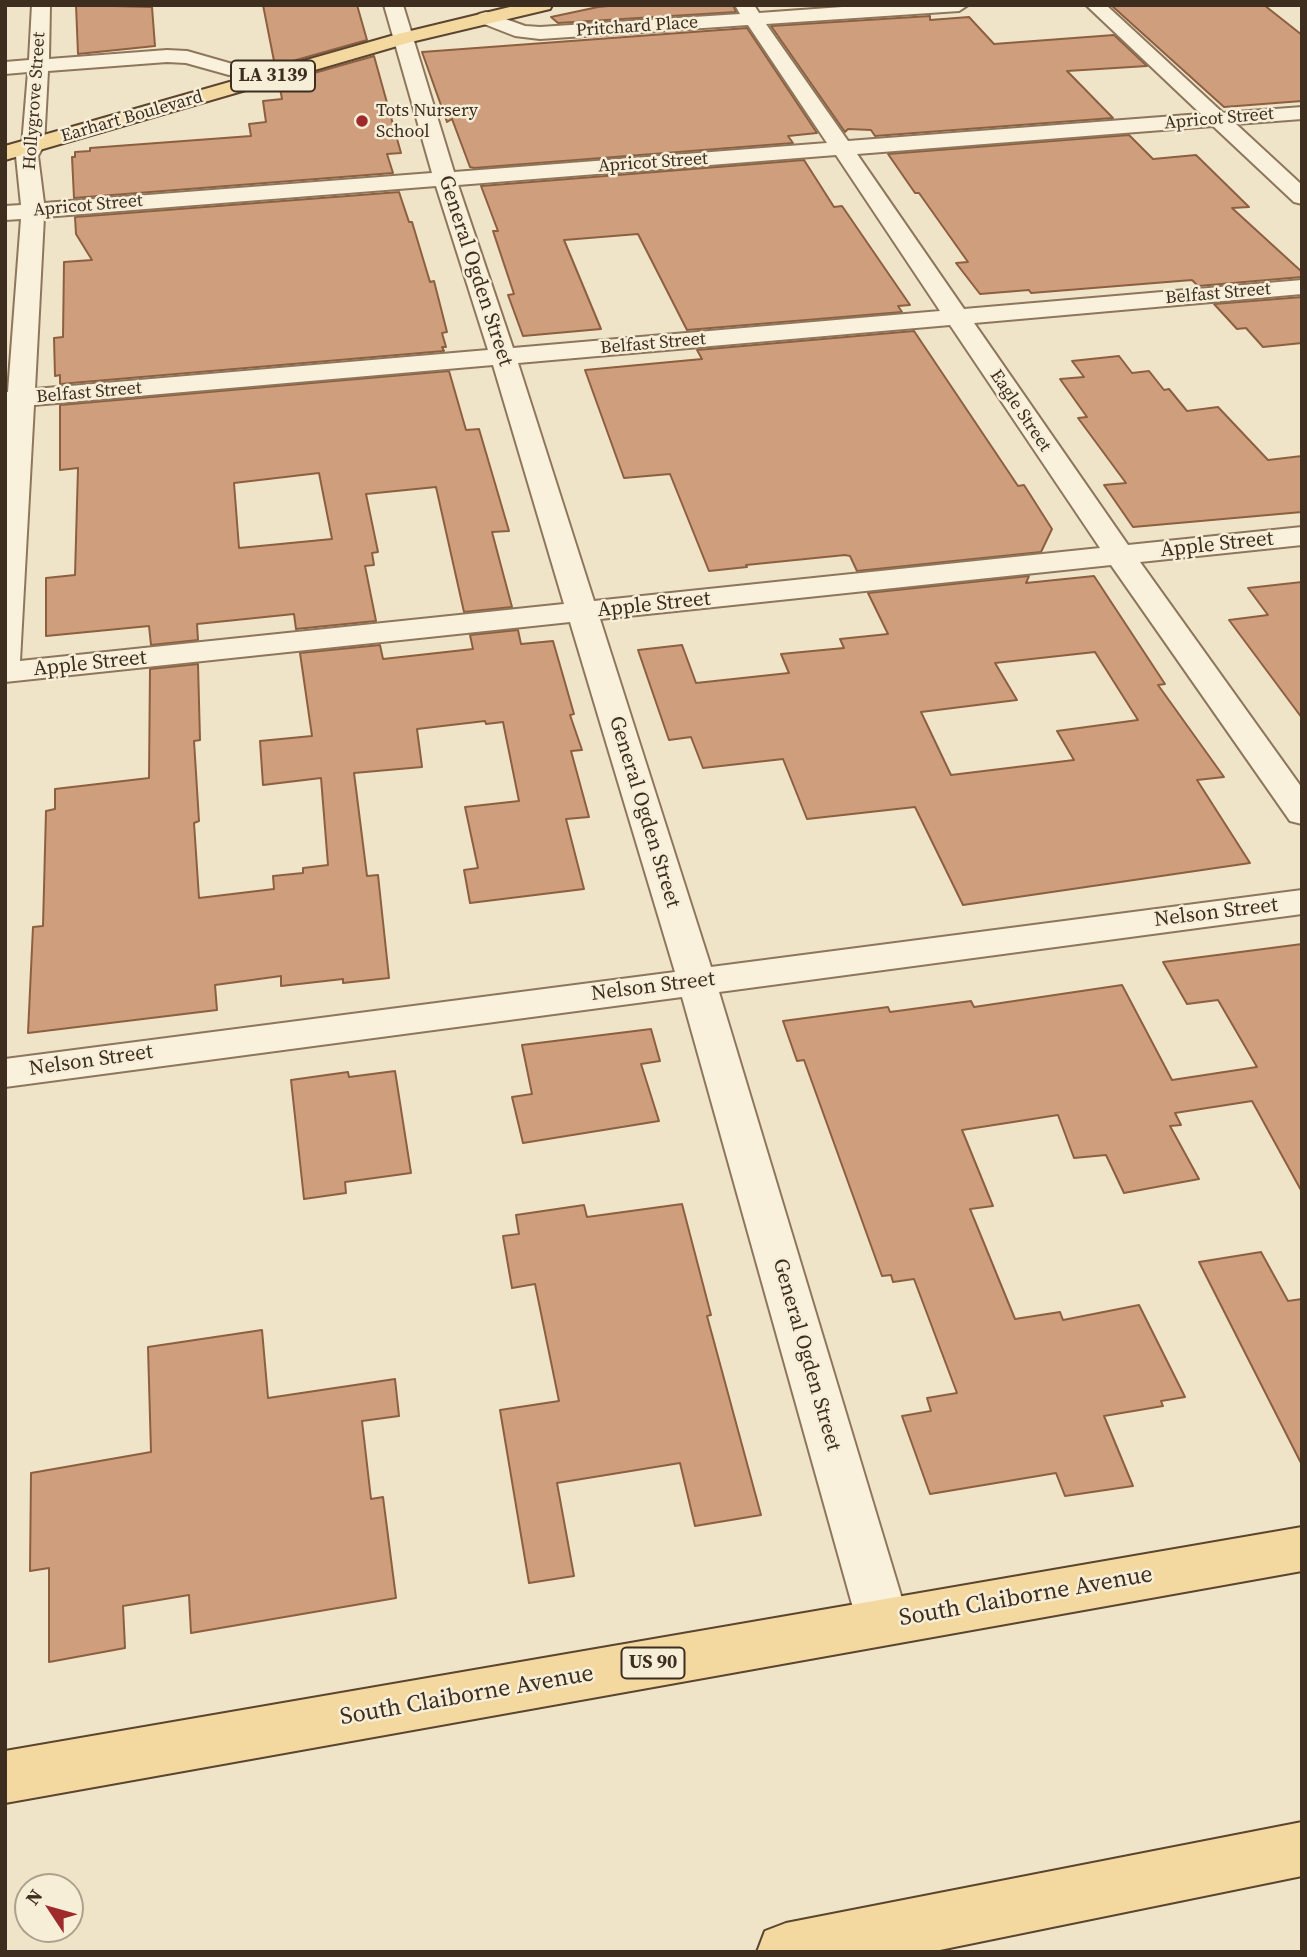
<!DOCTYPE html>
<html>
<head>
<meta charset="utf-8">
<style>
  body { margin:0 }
  #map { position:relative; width:1307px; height:1957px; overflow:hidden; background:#f0e4c8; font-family:"Source Serif 4",serif }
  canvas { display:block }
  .frame { position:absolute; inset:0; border:7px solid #3d2e20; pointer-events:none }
  .north { position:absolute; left:14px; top:1873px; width:70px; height:70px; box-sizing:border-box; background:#f7eed8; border:2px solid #ada18e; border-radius:50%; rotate:306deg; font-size:19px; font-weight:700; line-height:28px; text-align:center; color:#3d2e20 }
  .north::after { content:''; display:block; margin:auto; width:24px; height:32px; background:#9e2a2b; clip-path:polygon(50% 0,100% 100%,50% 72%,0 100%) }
</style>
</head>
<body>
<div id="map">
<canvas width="1307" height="1957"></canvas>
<div class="frame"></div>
<div class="north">N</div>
</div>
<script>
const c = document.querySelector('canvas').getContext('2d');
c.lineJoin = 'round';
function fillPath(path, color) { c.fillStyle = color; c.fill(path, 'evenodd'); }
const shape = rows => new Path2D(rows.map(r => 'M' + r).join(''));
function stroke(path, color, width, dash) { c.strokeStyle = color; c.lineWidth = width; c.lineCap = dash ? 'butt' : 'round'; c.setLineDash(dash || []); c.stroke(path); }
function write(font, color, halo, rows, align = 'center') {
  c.font = font + ' "Source Serif 4",serif'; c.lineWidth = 5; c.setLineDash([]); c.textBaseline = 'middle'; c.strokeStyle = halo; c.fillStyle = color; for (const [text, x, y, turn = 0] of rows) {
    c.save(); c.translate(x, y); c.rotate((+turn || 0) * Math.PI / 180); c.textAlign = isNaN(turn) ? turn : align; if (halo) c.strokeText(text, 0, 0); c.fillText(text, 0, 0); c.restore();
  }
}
const building = shape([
  [76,5,152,7,155,46,78,54,76,5],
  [263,5,357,5,367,40,275,66,263,5],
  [619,5,733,5,736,12,558,23,551,17,598,7,619,5],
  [1111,5,1264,5,1302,35,1302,101,1224,107,1111,5],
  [930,16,930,20,969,17,994,44,1114,35,1147,66,1067,71,1113,118,875,136,871,130,848,129,845,132,771,26,930,16],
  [747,28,817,133,788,136,793,143,474,168,470,167,452,119,447,122,422,52,747,28],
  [374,56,401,153,387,154,393,173,74,198,72,157,75,157,75,152,90,151,90,148,251,136,249,124,266,122,263,101,282,99,279,83,374,56],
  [1129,135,1153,159,1196,155,1249,207,1232,208,1302,272,1302,277,1198,286,1192,280,1031,293,1029,290,980,294,956,263,968,262,919,193,915,193,888,154,1129,135],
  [804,160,834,207,842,206,910,305,898,306,902,312,687,330,638,234,564,240,601,329,523,336,508,295,514,294,493,231,498,231,481,186,804,160],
  [399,192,409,222,412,222,430,282,434,281,447,332,442,333,446,347,442,347,444,351,60,384,60,375,55,376,54,338,63,337,64,262,92,260,76,234,75,217,399,192],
  [1302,297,1302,343,1263,347,1246,328,1237,329,1214,304,1302,297],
  [914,331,1018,486,1024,485,1052,529,1041,552,857,571,850,556,845,555,746,565,747,567,709,571,670,474,624,478,585,370,702,359,697,350,914,331],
  [1119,356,1132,373,1149,371,1164,390,1169,389,1187,411,1218,407,1268,460,1302,456,1302,512,1133,527,1104,485,1126,483,1078,418,1087,417,1060,379,1084,377,1072,361,1119,356],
  [449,371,466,430,479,429,509,531,492,532,512,607,464,612,436,487,366,494,378,552,372,553,374,565,365,566,376,621,296,629,294,614,197,624,198,640,151,645,149,626,46,636,46,578,75,575,78,468,60,470,60,405,449,371],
  [319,473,332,539,239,548,234,483,319,473],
  [1029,576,1026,583,1094,576,1165,684,1158,685,1224,777,1197,780,1250,863,963,905,915,807,807,819,783,759,703,768,691,737,669,740,638,650,682,645,696,683,789,673,781,654,844,648,840,639,888,634,868,593,1029,576],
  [1095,652,1138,720,1057,731,1074,760,951,775,921,712,1017,700,995,663,1095,652],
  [1302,582,1302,718,1229,620,1268,615,1248,588,1302,582],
  [518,630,521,644,553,641,574,714,570,715,582,750,571,751,589,817,566,819,584,889,470,903,464,870,478,868,465,807,519,801,503,722,486,724,485,721,417,729,422,767,354,773,367,876,378,875,389,978,343,983,343,979,281,986,281,976,215,985,217,1010,28,1033,33,927,43,926,46,811,55,809,55,789,149,778,150,669,198,664,200,740,194,741,199,821,194,823,199,898,274,889,273,876,303,873,303,868,328,865,321,778,263,785,260,741,312,736,300,653,380,645,383,659,473,649,470,635,518,630],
  [1302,944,1302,1192,1252,1101,1175,1113,1181,1125,1170,1126,1199,1179,1124,1193,1106,1155,1074,1158,1058,1115,962,1130,993,1206,970,1209,1015,1319,1060,1312,1063,1320,1139,1305,1185,1397,1161,1401,1163,1406,1104,1416,1133,1486,1065,1496,1056,1473,930,1494,902,1416,931,1411,927,1398,957,1393,914,1279,893,1282,891,1275,882,1276,804,1060,797,1061,783,1021,888,1007,890,1012,971,1001,974,1007,1122,985,1172,1080,1257,1067,1218,1000,1187,1004,1163,962,1302,944],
  [651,1029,660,1061,641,1064,659,1121,523,1143,512,1097,532,1094,522,1045,651,1029],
  [395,1071,411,1173,345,1182,346,1193,304,1199,291,1080,348,1072,349,1077,395,1071],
  [682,1204,711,1315,707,1316,761,1515,695,1526,680,1463,557,1483,574,1576,529,1583,500,1410,559,1401,535,1284,512,1288,503,1236,519,1234,516,1215,584,1205,587,1217,682,1204],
  [1261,1252,1288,1301,1302,1299,1302,1465,1199,1262,1261,1252],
  [262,1330,268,1398,395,1379,399,1416,362,1421,371,1499,383,1497,396,1598,191,1633,189,1595,123,1606,125,1648,49,1662,49,1568,30,1571,31,1473,151,1452,148,1347,262,1330]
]);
fillPath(building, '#cf9f7d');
stroke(building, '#8d5f41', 2);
const street = shape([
  [32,5,50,5,49,59,167,50,187,51,236,65,239,69,236,73,229,75,186,63,167,62,48,71,44,145,38,156,44,203,432,173,384,5,403,5,454,172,827,143,748,25,540,39,515,36,479,22,476,18,479,14,486,12,525,26,540,27,740,14,735,5,754,5,759,13,870,5,968,5,959,11,766,24,848,141,1201,114,1086,5,1106,5,1223,113,1302,107,1302,119,1236,124,1302,185,1302,204,1294,202,1213,126,857,154,964,309,1302,280,1302,294,974,323,1128,545,1302,527,1302,545,1140,562,1302,788,1302,824,1290,821,1111,565,600,619,711,967,1302,890,1302,914,719,992,909,1622,901,1638,883,1645,865,1638,857,1622,682,997,5,1087,5,1059,675,972,570,622,5,682,5,392,8,392,21,219,5,220,5,206,21,205,16,156,22,145,28,72,5,74,5,62,29,60,32,5],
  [836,155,940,311,513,348,458,185,836,155],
  [436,186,488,350,35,389,44,217,436,186],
  [950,325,1100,548,594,601,518,363,950,325],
  [493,365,564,604,20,661,34,405,493,365]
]);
const primary = shape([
  [518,5,552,5,550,9,411,42,5,160,5,146,398,34,518,5],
  [1302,1527,1302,1571,5,1803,5,1751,1302,1527],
  [1302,1822,1302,1876,930,1952,757,1952,765,1931,786,1923,1302,1822]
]);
stroke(street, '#8d765c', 4);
stroke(primary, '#5b4430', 4);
fillPath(street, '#faf1dc');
fillPath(primary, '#f3d9a0');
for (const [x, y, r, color] of [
  [362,121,7,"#9e2a2b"]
]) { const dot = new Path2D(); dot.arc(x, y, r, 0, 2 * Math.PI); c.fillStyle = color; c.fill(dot); stroke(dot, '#f7eed8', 2.5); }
write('18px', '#3d2e20', '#f7eed8', [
  ["Pritchard Place",637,27,-4],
  ["Hollygrove Street",35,101,-86],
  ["Earhart Boulevard",132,117,-16],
  ["Apricot Street",1219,119,-5],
  ["Apricot Street",653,163,-4],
  ["Apricot Street",88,206,-5],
  ["Belfast Street",1218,294,-5],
  ["Belfast Street",653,344,-5],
  ["Belfast Street",89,393,-5],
  ["Eagle Street",1020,411,56]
]);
write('18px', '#3d2e20', '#f7eed8', [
  ["Tots Nursery",376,111],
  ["School",376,132]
], 'left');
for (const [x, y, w] of [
  [273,76,84],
  [653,1663,63]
]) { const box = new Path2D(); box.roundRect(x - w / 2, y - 15.5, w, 31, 5); c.fillStyle = '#f7eed8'; c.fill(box); stroke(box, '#3d2e20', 2); }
write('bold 19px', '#3d2e20', null, [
  ["LA 3139",273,76],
  ["US 90",653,1663]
]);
write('21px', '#3d2e20', '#f7eed8', [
  ["General Ogden Street",475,271,72],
  ["Apple Street",1217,545,-6],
  ["Apple Street",654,605,-6],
  ["Apple Street",90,664,-6],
  ["General Ogden Street",644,812,73],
  ["Nelson Street",1216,913,-7],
  ["Nelson Street",653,987,-7],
  ["Nelson Street",91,1061,-8],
  ["General Ogden Street",806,1355,74]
]);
write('24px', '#3d2e20', '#f7eed8', [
  ["South Claiborne Avenue",1026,1597,-10],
  ["South Claiborne Avenue",467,1696,-10]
]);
</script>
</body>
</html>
